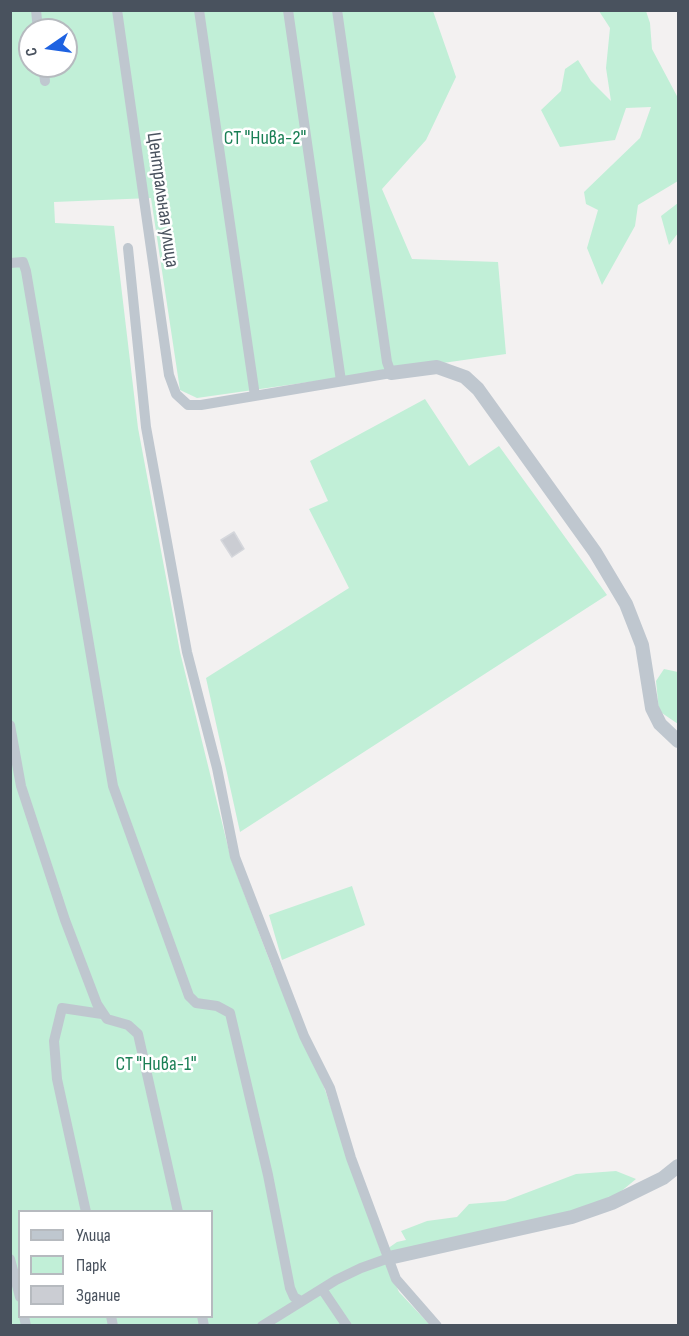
<!DOCTYPE html>
<html>
<head>
<meta charset="utf-8">
<style>
  body { margin:0 }
  #map { position:relative; width:689px; height:1336px; overflow:hidden; background:#f3f1f1; font-family:"Sofia Sans Condensed",sans-serif }
  canvas { display:block }
  .frame { position:absolute; inset:0; border:12px solid #49525e; pointer-events:none }
  .legend { position:absolute; left:18px; top:1210px; width:195px; height:108px; box-sizing:border-box; background:#fff; border:2px solid #b6babf; margin:0; padding:8px 10px; list-style:none; font-size:18px; color:#49525e }
  .legend li { display:flex; align-items:center; gap:12px; height:30px }
  .legend b { width:30px; border:2px solid #b6babf }
  .north { position:absolute; left:18px; top:18px; width:60px; height:60px; box-sizing:border-box; background:#fff; border:2px solid #b6babf; border-radius:50%; rotate:257deg; font-size:16px; font-weight:700; line-height:24px; text-align:center; color:#49525e }
  .north::after { content:''; display:block; margin:auto; width:21px; height:27px; background:#1e62e1; clip-path:polygon(50% 0,100% 100%,50% 72%,0 100%) }
</style>
</head>
<body>
<div id="map">
<canvas width="689" height="1336"></canvas>
<div class="frame"></div>
<ul class="legend">
<li><b style="height:8px;background:#bfc7cf"></b>Улица</li>
<li><b style="height:16px;background:#c1efd7"></b>Парк</li>
<li><b style="height:16px;background:#cbcdd3"></b>Здание</li>
</ul>
<div class="north">С</div>
</div>
<script>
const c = document.querySelector('canvas').getContext('2d');
c.lineJoin = 'round';
function fillPath(path, color) { c.fillStyle = color; c.fill(path, 'evenodd'); }
const shape = rows => new Path2D(rows.map(r => 'M' + r).join(''));
function stroke(path, color, width, dash) { c.strokeStyle = color; c.lineWidth = width; c.lineCap = dash ? 'butt' : 'round'; c.setLineDash(dash || []); c.stroke(path); }
function write(font, color, halo, rows, align = 'center') {
  c.font = font + ' "Sofia Sans Condensed",sans-serif'; c.lineWidth = 5; c.setLineDash([]); c.textBaseline = 'middle'; c.strokeStyle = halo; c.fillStyle = color; for (const [text, x, y, turn = 0] of rows) {
    c.save(); c.translate(x, y); c.rotate((+turn || 0) * Math.PI / 180); c.textAlign = isNaN(turn) ? turn : align; if (halo) c.strokeText(text, 0, 0); c.fillText(text, 0, 0); c.restore();
  }
}
fillPath(shape([
  [10,11,433,11,456,77,426,140,382,189,412,259,498,262,506,354,197,398,180,390,151,198,54,202,55,223,114,226,138,428,180,652,231,859,272,967,324,1087,382,1255,399,1292,430,1325,11,1325],
  [30,30,66,30,66,66,30,66],
  [20,1212,212,1212,212,1316,20,1316],
  [599,11,646,11,650,23,652,49,678,98,678,181,638,205,635,226,602,285,587,248,598,210,586,204,584,192,640,138,651,107,626,108,615,140,560,147,541,110,561,91,565,69,578,60,591,81,611,101,606,68,610,28],
  [678,203,678,233,669,245,661,216],
  [425,399,469,466,499,446,607,595,240,832,206,678,349,588,309,509,328,501,310,461],
  [664,669,678,672,678,724,659,711,656,681],
  [352,886,365,925,282,960,269,915],
  [616,1171,636,1179,613,1198,572,1213,391,1253,387,1249,397,1242,406,1240,401,1231,427,1221,457,1217,469,1204,505,1201,576,1174]
]), '#c1efd7');
const building = shape([
  [234,532,244,549,232,557,221,540,234,532]
]);
fillPath(building, '#cbcdd3');
stroke(building, '#d5d7dc', 1.5);
stroke(shape([
  [36,10,38,30],
  [117,10,169,375,176,394,188,405,201,405,391,373,387,362,337,10],
  [199,10,255,396],
  [288,10,341,381],
  [43,66,45,81],
  [128,248,146,427,187,652,217,768,235,857,304,1036,330,1088,351,1158,396,1279,437,1326],
  [10,263,23,262,26,271,113,786,189,996,196,1003,217,1006,230,1013,268,1175,290,1288,294,1297,301,1301],
  [10,725,21,786,65,920,97,1004,107,1019,128,1025,138,1034,178,1212],
  [86,1212,57,1079,54,1041,62,1008,102,1014],
  [10,1259,20,1297],
  [322,1289,347,1326],
  [24,1316,26,1326],
  [111,1316,113,1326],
  [202,1316,204,1326],
  [262,1326,336,1280,361,1268,389,1258]
]), '#bfc7cf', 10);
stroke(shape([
  [391,373,437,367,465,377,478,389,595,552,626,604,642,645,652,708,660,724,678,741],
  [389,1258,572,1217,612,1203,663,1178,678,1166]
]), '#bfc7cf', 14);
write('20px', '#1a7f55', '#fff', [
  ["СТ \"Нива-2\"",265,139],
  ["СТ \"Нива-1\"",156,1065]
]);
write('20px', '#49525e', '#fff', [
  ["Центральная улица",162,200,82]
]);
</script>
</body>
</html>
